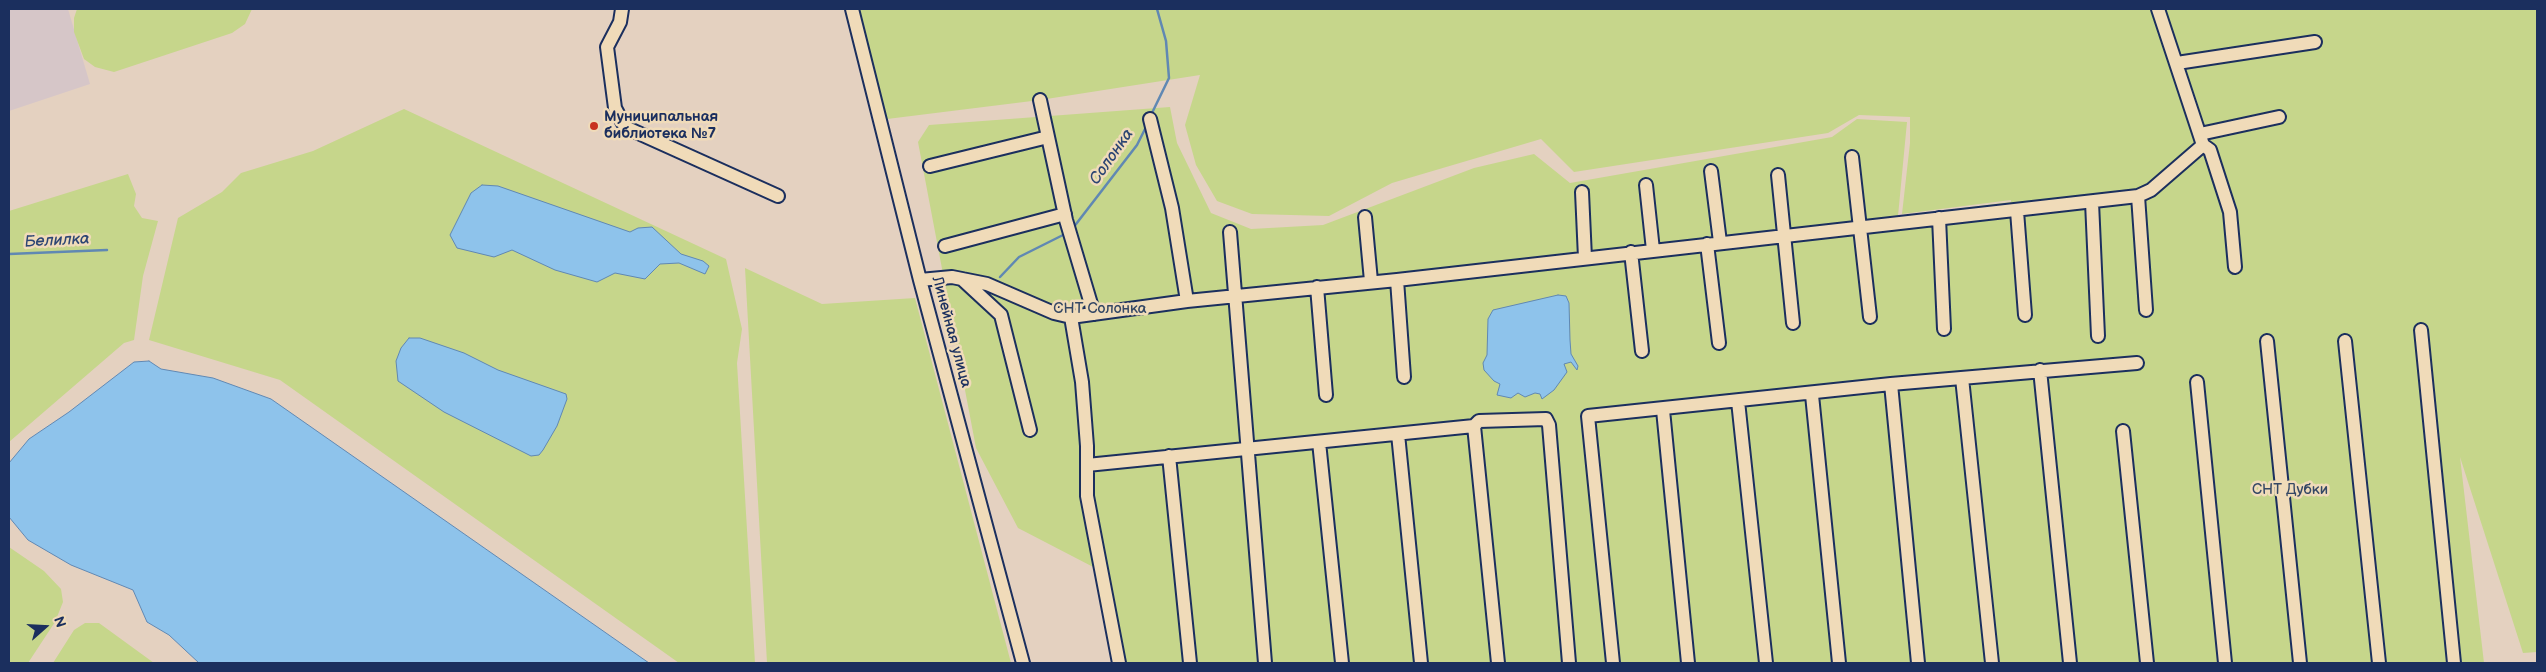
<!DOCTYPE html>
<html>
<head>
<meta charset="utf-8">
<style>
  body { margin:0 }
  #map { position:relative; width:2546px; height:672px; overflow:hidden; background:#e4d1c0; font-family:"Balsamiq Sans",sans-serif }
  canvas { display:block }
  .frame { position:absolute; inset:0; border:10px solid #1b2f5e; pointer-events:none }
  .north { position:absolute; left:20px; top:602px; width:50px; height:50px; -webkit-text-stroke:4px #f0dbb9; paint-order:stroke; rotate:71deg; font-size:14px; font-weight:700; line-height:20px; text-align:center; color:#1b2f5e }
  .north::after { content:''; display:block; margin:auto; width:18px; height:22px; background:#1b2f5e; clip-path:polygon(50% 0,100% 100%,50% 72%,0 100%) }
</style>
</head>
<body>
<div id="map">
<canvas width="2546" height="672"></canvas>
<div class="frame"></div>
<div class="north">N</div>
</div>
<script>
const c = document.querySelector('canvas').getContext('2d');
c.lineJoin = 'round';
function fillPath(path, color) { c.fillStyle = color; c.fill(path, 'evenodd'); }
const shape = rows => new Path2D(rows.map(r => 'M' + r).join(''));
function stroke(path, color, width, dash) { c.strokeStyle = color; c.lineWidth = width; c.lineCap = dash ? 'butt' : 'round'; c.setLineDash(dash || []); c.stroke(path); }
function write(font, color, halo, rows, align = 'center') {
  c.font = font + ' "Balsamiq Sans",sans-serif'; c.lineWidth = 5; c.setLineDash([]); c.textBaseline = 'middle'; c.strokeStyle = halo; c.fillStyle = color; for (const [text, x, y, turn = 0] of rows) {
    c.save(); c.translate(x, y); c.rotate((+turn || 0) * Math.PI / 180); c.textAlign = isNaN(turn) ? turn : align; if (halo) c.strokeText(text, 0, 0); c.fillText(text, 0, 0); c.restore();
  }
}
fillPath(shape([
  [9,9,68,9,90,84,9,111]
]), '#d6c6c8');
fillPath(shape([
  [77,9,252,9,245,24,232,33,114,72,95,67,84,59,74,32,74,18],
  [852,9,2537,9,2537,652,2523,653,2460,457,2484,663,1119,663,1099,570,1018,528,976,448,918,142,929,125,1170,107,1177,143,1211,213,1251,229,1323,225,1474,168,1534,154,1570,183,1832,137,1857,119,1907,122,1898,216,2011,202,2011,200,1902,214,1910,143,1910,117,1859,115,1828,133,1574,172,1541,139,1392,183,1329,216,1252,214,1217,201,1196,165,1185,125,1200,75,1040,100,879,120],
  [404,109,726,259,742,329,737,363,755,663,679,663,280,380,149,340,178,218,222,192,241,173,313,151],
  [128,174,136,194,134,206,142,218,158,221,143,276,134,340,124,343,9,442,9,211],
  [745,268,822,304,915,298,1011,663,767,663],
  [9,547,44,571,61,589,63,602,55,622,28,663,9,663],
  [85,623,99,623,154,663,53,663,74,630]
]), '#c6d68b');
const water = shape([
  [482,185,498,186,630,232,638,228,652,227,681,254,703,261,709,266,705,274,679,263,660,264,645,279,615,273,597,282,555,270,512,250,494,257,457,248,450,235,471,193,482,185],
  [1558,295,1566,296,1569,303,1570,340,1571,354,1578,366,1577,370,1571,362,1564,364,1567,372,1554,390,1542,399,1540,394,1535,393,1525,397,1518,393,1511,398,1497,395,1500,384,1494,381,1484,370,1483,363,1487,355,1488,319,1493,310,1558,295],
  [409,338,420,338,464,353,498,370,566,394,567,399,557,426,543,450,539,455,531,456,444,412,398,381,396,361,401,348,409,338],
  [149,361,161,369,213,378,271,399,649,663,199,663,169,635,147,622,133,590,71,565,28,540,9,517,9,463,29,439,69,412,134,362,149,361]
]);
fillPath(water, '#8ec3eb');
stroke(water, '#6088b3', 1);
stroke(shape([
  [1151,115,1169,78,1166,41,1157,9],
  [1073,228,1137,145,1147,125],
  [9,254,107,250],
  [1000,277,1019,257,1065,234]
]), '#6088b3', 2.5);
const minor = shape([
  [622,9,620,22,607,47,615,108,625,127,778,196],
  [852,9,920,280,1023,663],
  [2158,9,2203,145,2210,150,2230,212,2235,267],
  [2177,63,2315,42],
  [1040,100,1066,220,1094,314],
  [1150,119,1172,208,1187,301],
  [2200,134,2279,117],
  [1852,157,1870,317],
  [930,166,1048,137],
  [1711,171,1720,242],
  [1778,175,1793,323],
  [1646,185,1653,250],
  [1582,192,1585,258],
  [2138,196,2146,310],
  [2092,202,2098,336],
  [2017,211,2025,315],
  [1365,217,1371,281],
  [1939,218,1944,329],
  [1230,232,1265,663],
  [1707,244,1719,343],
  [945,246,1065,214],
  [1631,252,1642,351],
  [962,279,1001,315,1030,430],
  [920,280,952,277,987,284,1054,313,1071,317,1187,301,1397,280,2138,196,2151,190,2203,145],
  [1397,280,1404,377],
  [1317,287,1326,395],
  [1071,317,1082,382,1087,446,1087,496,1119,663],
  [2421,330,2454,663],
  [2267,341,2300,663],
  [2345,341,2379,663],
  [2040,370,2070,663],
  [1962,378,1992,663],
  [2197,382,2225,663],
  [1891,384,1918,663],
  [1812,395,1839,663],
  [1738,401,1766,663],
  [1663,410,1688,663],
  [1474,426,1498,663],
  [2123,431,2147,663],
  [1398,434,1421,663],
  [1319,442,1342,663],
  [1169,456,1190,663],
  [1087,465,1474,426,1479,421,1546,419,1549,425,1569,663],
  [1613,663,1588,416,1891,384,2137,363]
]);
stroke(minor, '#1b2f5e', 16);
stroke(minor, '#f0dbb9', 12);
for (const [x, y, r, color] of [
  [594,126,5,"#c8321e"]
]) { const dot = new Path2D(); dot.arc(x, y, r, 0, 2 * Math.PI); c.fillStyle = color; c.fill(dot); stroke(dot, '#f0dbb9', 2); }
write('bold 15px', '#1b2f5e', '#f0dbb9', [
  ["Муниципальная",604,117],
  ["библиотека №7",604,134]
], 'left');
write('15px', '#354865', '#f0dbb9', [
  ["СНТ Солонка",1100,309],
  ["СНТ Дубки",2290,490]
]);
write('15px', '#1b2f5e', '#f0dbb9', [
  ["Линейная улица",951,332,75]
]);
write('italic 16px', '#2c4573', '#f0dbb9', [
  ["Солонка",1112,157,-55],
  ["Белилка",57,241,-3]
]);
</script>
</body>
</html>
